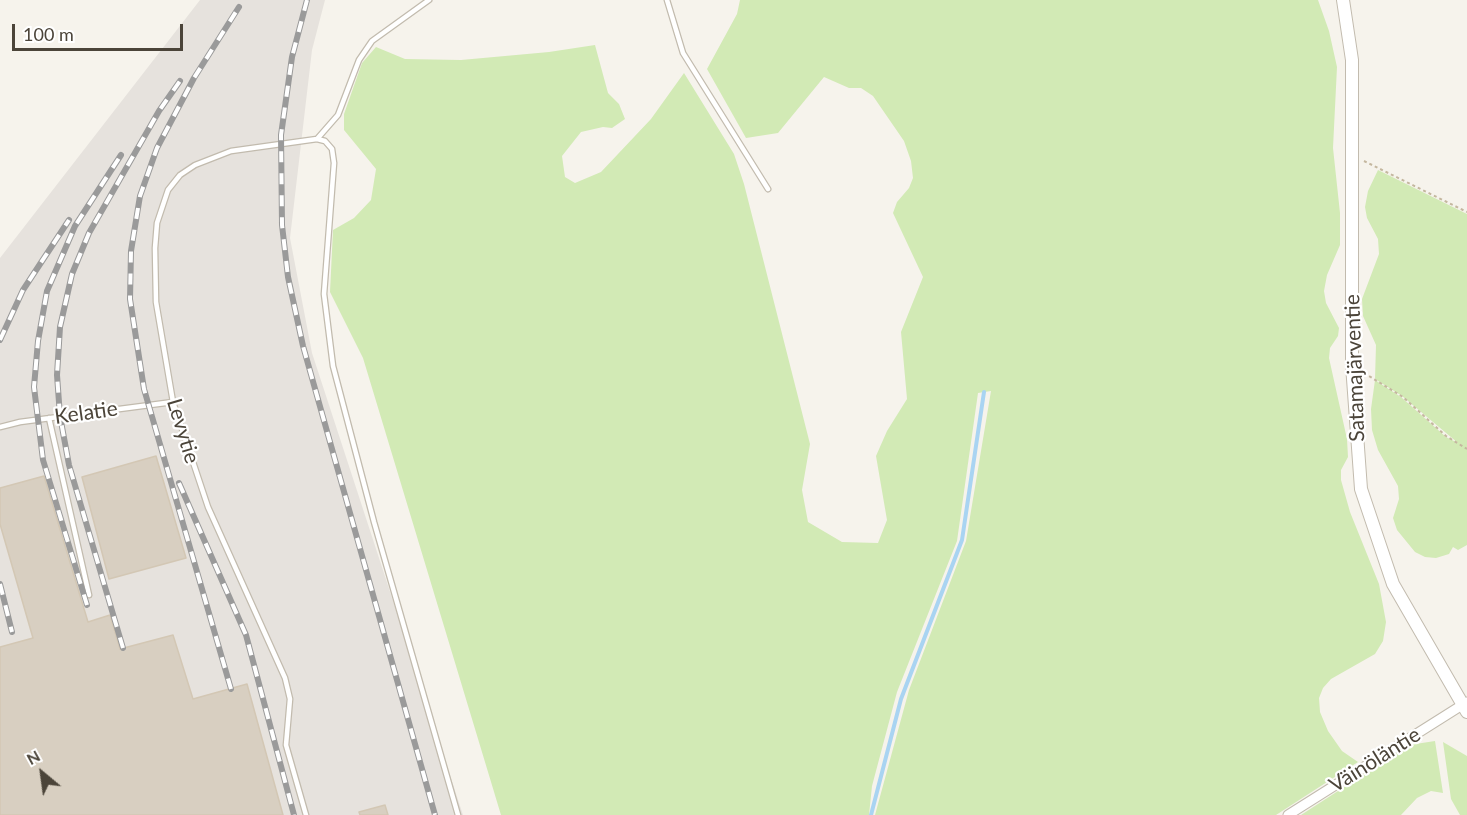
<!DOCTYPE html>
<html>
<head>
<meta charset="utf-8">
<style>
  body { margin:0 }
  #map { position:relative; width:1467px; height:815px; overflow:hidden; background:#f6f3ec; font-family:Lato,sans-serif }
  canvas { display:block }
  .north { position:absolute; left:12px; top:743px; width:60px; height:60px; -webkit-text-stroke:4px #fff; paint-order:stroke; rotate:331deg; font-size:16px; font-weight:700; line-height:24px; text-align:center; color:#4b4439 }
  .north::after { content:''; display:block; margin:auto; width:21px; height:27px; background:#4b4439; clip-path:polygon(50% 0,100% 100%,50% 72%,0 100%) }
  .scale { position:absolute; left:12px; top:24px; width:171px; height:27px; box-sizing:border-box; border:3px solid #4b4439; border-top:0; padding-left:8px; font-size:18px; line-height:21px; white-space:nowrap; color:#4b4439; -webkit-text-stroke:4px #fff; paint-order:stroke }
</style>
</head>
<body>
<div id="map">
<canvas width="1467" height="815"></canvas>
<div class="north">N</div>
<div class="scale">100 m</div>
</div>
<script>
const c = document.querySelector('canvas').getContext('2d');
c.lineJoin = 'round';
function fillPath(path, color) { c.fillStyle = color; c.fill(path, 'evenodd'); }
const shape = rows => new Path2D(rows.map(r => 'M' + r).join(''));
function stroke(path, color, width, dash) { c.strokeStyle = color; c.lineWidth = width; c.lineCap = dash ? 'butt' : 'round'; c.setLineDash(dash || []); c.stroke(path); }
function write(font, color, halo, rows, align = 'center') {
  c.font = font + ' Lato,sans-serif'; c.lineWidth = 4.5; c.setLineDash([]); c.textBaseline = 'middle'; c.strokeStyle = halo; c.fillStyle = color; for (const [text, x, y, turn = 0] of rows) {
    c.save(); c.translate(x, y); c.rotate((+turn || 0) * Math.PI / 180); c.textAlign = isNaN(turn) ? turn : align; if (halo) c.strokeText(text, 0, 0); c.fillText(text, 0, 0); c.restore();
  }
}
fillPath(shape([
  [200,0,325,0,312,50,290,238,312,353,463,815,0,815,0,258]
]), '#e6e2dd');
fillPath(shape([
  [740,0,1318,0,1329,31,1337,67,1333,148,1340,213,1340,245,1327,275,1324,291,1326,303,1339,328,1338,336,1330,348,1329,358,1347,439,1348,457,1341,470,1341,480,1350,512,1379,584,1386,622,1383,641,1375,654,1331,679,1323,688,1319,698,1320,712,1328,731,1342,751,1358,762,1276,815,875,815,909,690,966,541,991,391,978,393,957,541,897,692,872,786,869,815,501,815,363,358,330,292,333,230,354,218,371,200,376,169,344,130,344,114,362,63,376,47,405,59,461,60,549,52,595,45,608,93,619,104,625,119,612,128,603,127,581,132,562,156,565,177,575,183,601,172,651,119,684,73,734,154,744,184,810,444,802,490,808,522,842,542,878,543,887,520,876,456,887,431,907,399,901,332,923,277,893,213,897,202,909,188,913,178,911,161,904,141,873,96,861,88,849,88,824,77,778,133,746,138,707,69,737,14],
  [1378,170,1467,214,1467,545,1458,550,1453,547,1449,554,1436,558,1425,557,1415,552,1397,530,1393,518,1399,499,1398,486,1378,450,1372,430,1371,409,1375,380,1401,397,1446,437,1458,443,1402,396,1375,379,1376,345,1363,316,1362,299,1379,254,1378,239,1367,218,1365,207,1368,191],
  [1435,741,1443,793,1431,791,1417,798,1401,815,1301,815,1409,745],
  [1443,742,1467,756,1467,815,1460,815,1451,799]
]), '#d2eab5');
stroke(shape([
  [871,815,901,699,962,540,984,392]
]), '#a9d4f2', 4);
const building = shape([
  [156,456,186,558,109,579,82,477,156,456],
  [44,476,88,622,110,615,120,649,173,635,193,699,247,684,283,815,0,815,0,647,33,638,0,524,0,488,44,476],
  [385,805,388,815,360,815,359,812,385,805]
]);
fillPath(building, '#d8cfc1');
stroke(building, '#d3c7b4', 1.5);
const service = shape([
  [667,0,683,53,768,189],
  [317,139,338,115,359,60,372,41,429,0],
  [49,418,89,595],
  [0,427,20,422,173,402],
  [306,815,286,745,290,699,285,678,208,507,173,402,156,302,155,248,157,223,168,190,180,175,195,165,231,151,317,139,325,141,332,149,334,163,324,294,333,366,374,522,458,815]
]);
const minor = shape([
  [1288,815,1467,702]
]);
const tertiary = shape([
  [1343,0,1352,60,1352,365,1361,489,1393,584,1467,712]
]);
stroke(service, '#c2bbae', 7);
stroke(minor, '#c2bbae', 11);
stroke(tertiary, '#c2bbae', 14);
stroke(shape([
  [1364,161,1467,212],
  [1364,373,1403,397,1446,436,1467,449]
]), '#c4b79f', 2, [3, 3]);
stroke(service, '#fff', 4.5);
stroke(minor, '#fff', 9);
stroke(tertiary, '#fff', 12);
const rail = shape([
  [307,0,292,57,281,135,282,225,288,277,303,346,435,815],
  [0,340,23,290,69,220],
  [179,483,246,635,294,815],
  [0,584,12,632],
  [87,605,43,460,34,387,38,341,47,291,75,226,121,155],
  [123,648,69,465,60,416,57,375,60,327,72,274,89,233,159,111,180,81],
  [231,689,144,389,130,299,131,251,140,196,157,148,194,78,239,7]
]);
stroke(rail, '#9a9a9a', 6);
stroke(rail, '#fff', 4, [11]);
write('21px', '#4b4439', '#fff', [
  ["Satamajärventie",1355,368,-92],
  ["Kelatie",86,413,-8],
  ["Levytie",183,431,73],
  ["Väinöläntie",1375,760,-32]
]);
</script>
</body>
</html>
